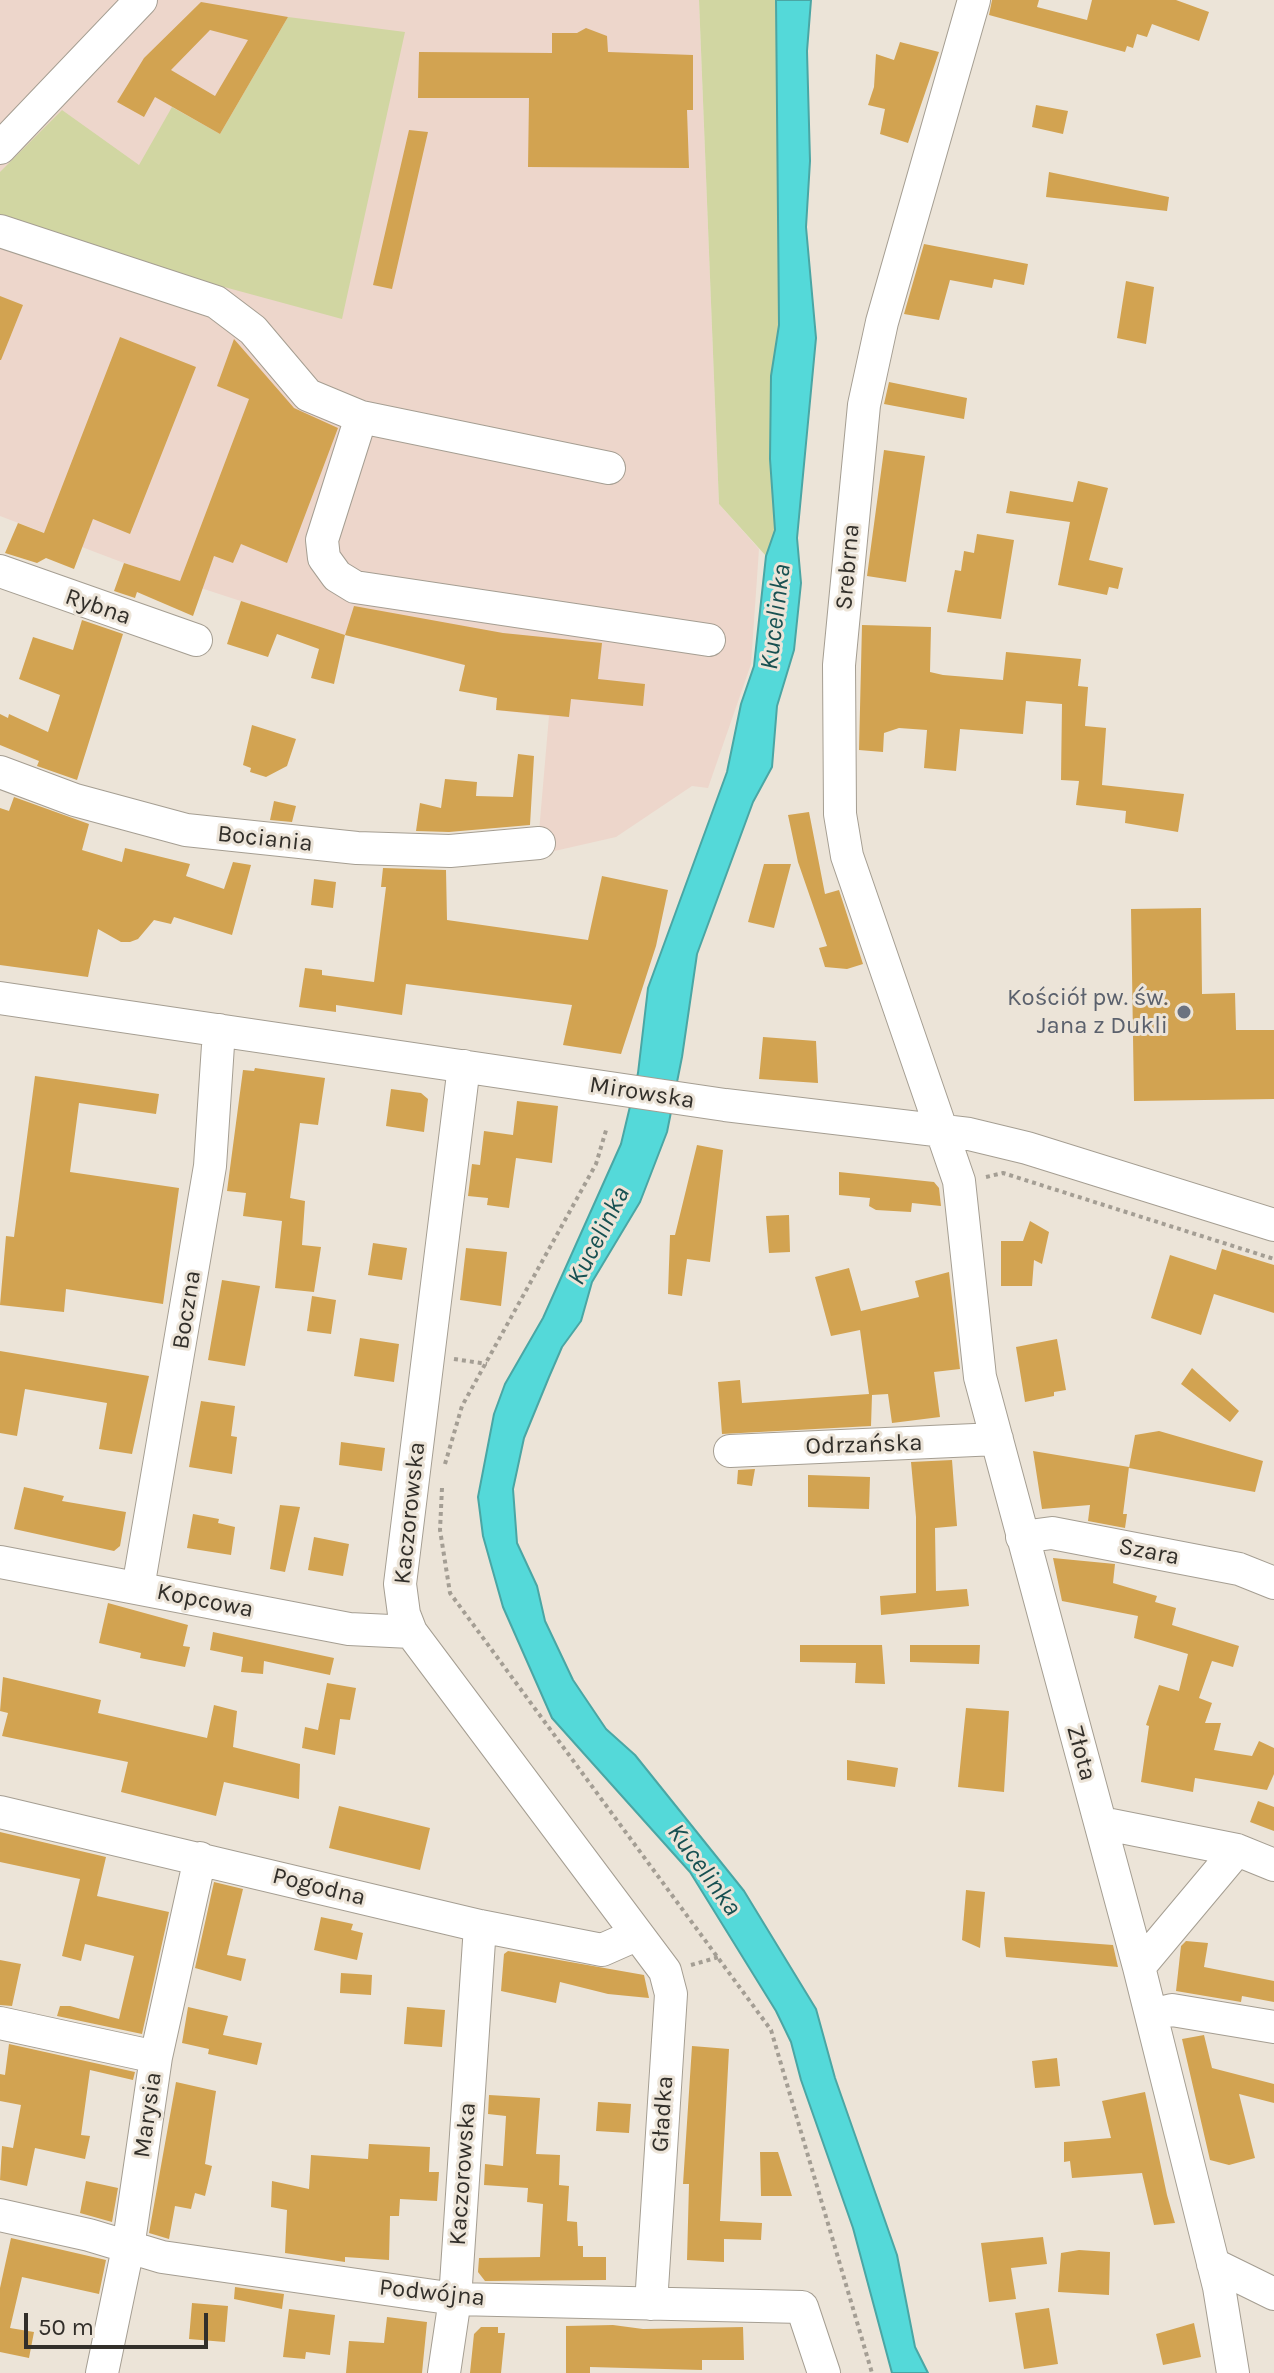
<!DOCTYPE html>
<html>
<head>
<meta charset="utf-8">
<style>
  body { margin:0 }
  #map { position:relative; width:1274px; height:2373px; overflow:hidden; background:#ece4d8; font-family:Karla,sans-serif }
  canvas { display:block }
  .scale { position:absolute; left:24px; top:2313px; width:184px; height:36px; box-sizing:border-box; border:4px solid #322f2a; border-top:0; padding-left:10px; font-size:24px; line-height:28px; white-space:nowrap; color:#322f2a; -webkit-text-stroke:6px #ece4d8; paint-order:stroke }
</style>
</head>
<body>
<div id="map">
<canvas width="1274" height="2373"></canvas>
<div class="scale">50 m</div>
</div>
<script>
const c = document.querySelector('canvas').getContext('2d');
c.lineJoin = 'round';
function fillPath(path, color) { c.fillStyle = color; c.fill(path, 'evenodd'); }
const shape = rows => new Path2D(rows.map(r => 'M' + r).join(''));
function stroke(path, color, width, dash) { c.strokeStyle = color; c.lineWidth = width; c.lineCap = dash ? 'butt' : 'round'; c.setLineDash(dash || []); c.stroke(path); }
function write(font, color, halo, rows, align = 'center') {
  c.font = font + ' Karla,sans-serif'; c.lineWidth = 6; c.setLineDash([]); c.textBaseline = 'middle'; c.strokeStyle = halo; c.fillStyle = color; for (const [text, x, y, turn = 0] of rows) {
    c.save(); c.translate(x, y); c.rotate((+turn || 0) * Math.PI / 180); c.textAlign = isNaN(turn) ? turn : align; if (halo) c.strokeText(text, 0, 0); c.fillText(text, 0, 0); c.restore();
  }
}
fillPath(shape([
  [0,0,699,0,719,504,759,549,751,664,708,788,692,786,616,837,537,855,549,716,496,710,499,674,345,635,124,563,0,516]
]), '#edd6cb');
fillPath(shape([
  [699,0,776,0,779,325,771,376,775,530,766,556,719,504],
  [288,17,405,32,342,319,147,266,0,215,0,172,62,110,139,165,172,107,220,134]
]), '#d1d6a2');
const water = shape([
  [776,0,811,0,807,51,810,161,806,227,816,338,797,538,801,583,794,650,777,706,772,767,753,802,697,954,682,1057,667,1132,640,1202,592,1282,581,1321,562,1347,549,1377,524,1438,513,1489,517,1543,537,1586,545,1621,573,1680,606,1729,635,1755,744,1891,816,2009,835,2078,897,2255,915,2347,928,2373,892,2373,853,2228,801,2080,791,2042,776,2011,690,1872,552,1718,503,1607,483,1536,478,1497,494,1414,505,1384,543,1318,621,1144,638,1073,648,988,727,772,741,704,754,666,766,556,775,530,770,459,771,376,779,325,776,0]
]);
fillPath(water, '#54d9d9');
stroke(water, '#4aa6a4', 2);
fillPath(shape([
  [992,0,1039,0,1037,7,1087,20,1092,0,1176,0,1209,12,1199,41,1152,24,1147,37,1137,34,1133,48,1127,46,1125,52,989,15],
  [201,2,288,17,220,134,155,97,144,117,117,102,144,58],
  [210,30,248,40,215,96,171,70],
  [586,28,607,36,608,52,693,55,693,110,687,110,689,168,528,167,529,98,418,98,419,52,552,53,552,33,577,33],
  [900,42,939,52,908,143,880,134,885,109,868,105,874,87,876,54,894,60],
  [1036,105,1068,111,1063,134,1032,127],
  [409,130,428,132,392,289,373,285],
  [1049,172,1169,197,1167,211,1046,197],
  [924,244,1028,264,1024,285,994,279,992,288,950,280,939,320,904,314],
  [1126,281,1154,287,1146,344,1117,338],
  [0,296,23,305,1,360,0,360],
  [120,337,196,367,130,534,93,519,74,569,46,558,37,563,5,553,18,523,44,533],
  [234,339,294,408,338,428,287,563,241,544,233,563,214,556,193,616,137,592,135,598,114,591,124,563,180,581,249,399,217,386],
  [889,382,967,398,964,419,884,404],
  [884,450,925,456,906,582,867,576],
  [1078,481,1108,488,1089,560,1123,568,1118,589,1109,587,1107,595,1058,585,1070,522,1006,513,1010,491,1073,502],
  [977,534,1014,540,1001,619,947,612,955,570,961,571,964,551,974,553],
  [241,601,345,635,334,684,311,678,319,649,277,634,268,657,227,644],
  [354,606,503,633,602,643,598,679,645,684,643,706,571,699,569,717,496,710,497,698,459,691,465,665,345,635],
  [82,620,123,634,77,780,37,766,39,761,0,745,0,714,8,718,9,714,48,732,60,695,19,679,33,637,73,650],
  [862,625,931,627,930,672,943,675,1003,680,1006,652,1081,659,1078,686,1088,687,1085,726,1106,728,1102,785,1184,794,1178,832,1125,823,1126,811,1076,805,1079,781,1061,780,1062,704,1026,701,1023,734,960,729,956,771,924,768,927,730,899,728,884,733,883,752,859,750],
  [252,725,296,739,287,766,266,777,250,772,251,768,243,765],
  [518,754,534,756,530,825,449,832,416,831,420,803,441,808,445,779,477,782,476,796,513,797],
  [14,797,89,824,82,850,122,862,125,848,190,864,186,876,224,889,233,862,251,865,232,935,174,917,171,924,154,920,138,939,130,942,121,942,98,929,88,977,0,965,0,808,9,811],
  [274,801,296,806,292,822,270,820],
  [809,812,825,894,839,890,863,964,847,969,825,967,819,948,827,946,798,862,788,815],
  [764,864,791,864,774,928,748,922],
  [383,868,446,870,447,920,588,940,602,876,668,890,656,946,621,1054,563,1045,572,1005,406,984,402,1015,336,1005,336,1012,299,1007,305,968,322,970,322,975,374,982,386,887,381,887],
  [314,879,336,882,333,908,311,905],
  [1201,908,1202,994,1235,993,1236,1030,1274,1030,1274,1099,1134,1101,1131,909],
  [763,1037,816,1041,818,1083,759,1079],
  [255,1068,325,1078,318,1125,300,1123,290,1198,305,1201,302,1245,321,1247,314,1292,275,1288,282,1221,243,1216,246,1193,227,1191,243,1070,254,1071],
  [35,1076,159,1094,156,1114,79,1103,70,1172,179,1188,163,1304,66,1289,64,1312,0,1305,6,1236,14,1237],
  [391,1089,421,1093,428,1099,424,1132,386,1126],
  [517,1101,558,1106,552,1163,516,1158,509,1208,487,1205,488,1198,468,1196,472,1164,480,1165,484,1131,513,1135],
  [697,1145,723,1150,710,1262,687,1259,682,1296,668,1294,670,1235,675,1235],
  [839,1172,934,1182,939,1188,941,1206,912,1203,911,1212,876,1210,869,1206,870,1198,839,1195],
  [789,1215,790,1252,769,1253,766,1216],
  [1030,1221,1049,1232,1042,1264,1034,1260,1032,1286,1001,1286,1001,1241,1023,1241],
  [373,1243,407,1248,402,1280,368,1275],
  [466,1248,507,1252,501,1306,460,1300],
  [1222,1249,1274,1265,1274,1313,1214,1294,1201,1335,1151,1318,1170,1255,1216,1270],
  [849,1268,861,1311,919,1297,915,1281,949,1272,960,1369,934,1372,940,1417,892,1423,888,1394,872,1395,871,1426,722,1434,718,1382,740,1380,742,1403,869,1394,860,1330,831,1336,815,1277],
  [222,1280,260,1286,245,1366,208,1360],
  [312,1296,336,1300,331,1334,307,1331],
  [360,1338,399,1344,394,1382,354,1376],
  [1057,1339,1066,1390,1054,1392,1054,1396,1025,1402,1016,1347],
  [0,1351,149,1376,132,1454,99,1449,107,1403,25,1389,17,1436,0,1433],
  [1192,1368,1239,1411,1230,1422,1181,1384],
  [201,1401,235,1406,231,1436,237,1437,232,1474,189,1467],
  [1159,1431,1263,1461,1255,1492,1129,1468,1135,1435],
  [341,1442,385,1448,382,1471,339,1465],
  [1033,1451,1129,1467,1123,1514,1127,1514,1125,1528,1088,1521,1090,1505,1042,1509],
  [952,1460,957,1526,935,1528,936,1591,967,1589,969,1606,881,1615,880,1596,916,1593,916,1517,911,1462],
  [755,1469,752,1486,737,1484,738,1470],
  [808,1475,870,1477,869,1509,808,1507],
  [24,1487,64,1496,62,1501,126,1512,120,1546,114,1551,14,1529],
  [280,1505,300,1507,285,1572,270,1569],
  [193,1514,219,1519,218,1523,235,1527,231,1555,187,1548],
  [314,1537,349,1544,343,1576,308,1570],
  [1053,1558,1115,1564,1113,1583,1157,1596,1155,1602,1176,1608,1172,1625,1239,1646,1233,1667,1212,1661,1199,1698,1212,1703,1205,1723,1221,1723,1214,1750,1252,1756,1259,1741,1274,1748,1274,1774,1267,1790,1195,1778,1193,1792,1141,1782,1149,1726,1146,1725,1159,1685,1179,1691,1188,1654,1134,1638,1138,1616,1062,1601],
  [108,1603,188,1625,183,1646,190,1647,185,1667,140,1658,141,1653,99,1643],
  [213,1632,334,1658,330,1675,264,1661,263,1674,241,1672,243,1657,210,1650],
  [800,1645,882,1645,885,1684,855,1683,856,1663,800,1662],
  [910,1645,980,1645,979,1664,910,1662],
  [3,1677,101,1700,98,1713,207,1738,214,1705,237,1711,233,1747,300,1764,299,1799,224,1782,216,1816,121,1792,128,1762,2,1736,8,1713,0,1711],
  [327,1683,356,1688,350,1720,340,1719,335,1755,302,1748,305,1727,318,1730],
  [966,1708,1009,1711,1004,1792,958,1787],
  [847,1760,898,1768,895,1787,847,1780],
  [1258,1801,1274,1807,1274,1831,1250,1822],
  [339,1806,430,1828,420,1870,329,1848],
  [0,1832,106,1857,97,1896,169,1912,142,2034,57,2016,60,2006,70,2006,119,2019,134,1956,85,1944,81,1961,62,1956,80,1879,0,1862],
  [214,1882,243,1889,227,1955,246,1959,241,1981,195,1968],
  [966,1890,985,1892,980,1948,962,1940],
  [321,1917,353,1924,351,1930,363,1933,357,1960,314,1950],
  [1004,1937,1113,1945,1118,1967,1006,1957],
  [1186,1941,1208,1943,1204,1967,1274,1981,1274,2002,1242,1996,1241,2002,1176,1991,1181,1946],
  [508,1951,644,1975,649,1998,608,1994,560,1982,556,2003,501,1991,504,1954],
  [0,1960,21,1964,12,2006,0,2005],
  [341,1973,372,1975,371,1995,340,1993],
  [188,2007,228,2016,223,2035,262,2043,257,2065,208,2054,209,2049,182,2043],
  [407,2007,445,2010,442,2047,404,2044],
  [1204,2035,1212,2068,1274,2084,1274,2103,1239,2094,1255,2158,1229,2165,1210,2160,1182,2039],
  [9,2044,135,2072,133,2080,90,2070,81,2135,90,2136,85,2159,35,2148,27,2186,0,2180,2,2146,13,2148,21,2105,0,2101,0,2074,5,2075],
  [692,2046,729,2049,720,2221,762,2223,761,2240,724,2239,724,2262,687,2260,689,2184,683,2184],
  [1057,2058,1060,2086,1035,2088,1032,2061],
  [176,2082,216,2091,205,2164,212,2166,205,2196,195,2193,191,2209,175,2206,169,2239,149,2233],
  [1145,2092,1167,2195,1175,2223,1154,2225,1142,2173,1072,2178,1070,2161,1064,2162,1064,2142,1111,2138,1102,2101],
  [489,2095,540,2098,536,2154,560,2155,559,2185,569,2186,567,2221,577,2222,578,2246,583,2246,583,2257,606,2257,606,2280,485,2281,478,2272,479,2258,540,2257,543,2204,527,2202,528,2188,484,2185,485,2164,503,2166,506,2116,488,2114],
  [598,2102,631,2104,629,2133,596,2131],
  [369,2144,430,2147,429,2172,439,2172,437,2201,400,2199,399,2216,390,2216,389,2260,345,2257,345,2262,285,2253,287,2210,271,2207,272,2181,309,2189,311,2155,368,2159],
  [760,2152,778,2152,792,2196,761,2196],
  [86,2181,118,2188,112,2222,80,2213],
  [1043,2237,1047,2264,1011,2268,1016,2299,989,2302,981,2243],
  [11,2238,106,2260,99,2294,22,2277,10,2328,34,2332,29,2358,0,2352,0,2288],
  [1079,2250,1110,2252,1109,2295,1058,2292,1061,2253],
  [235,2287,284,2294,282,2309,234,2299],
  [192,2303,228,2306,225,2342,189,2339],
  [1049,2308,1058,2364,1024,2369,1015,2313],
  [289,2309,335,2315,330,2355,306,2352,305,2359,283,2357],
  [387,2317,427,2322,422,2373,346,2373,349,2341,384,2343],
  [1194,2323,1201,2357,1163,2365,1156,2334],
  [613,2325,643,2329,743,2327,744,2360,702,2360,702,2370,590,2367,590,2373,566,2373,566,2326],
  [481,2327,498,2327,498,2333,505,2333,501,2373,470,2373,474,2334]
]), '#d2a351');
const minor = shape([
  [974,0,882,322,864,405,839,665,840,814,847,856,959,1181,980,1377,1139,1967,1219,2287,1233,2373],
  [0,148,141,0],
  [0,231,216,302,253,330,308,395,361,417,322,540,324,558,337,576,355,587,709,640],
  [361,417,609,468],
  [0,571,196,640],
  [0,772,75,800,186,830,357,848,450,851,539,843],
  [0,998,725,1105,969,1134,1027,1148,1274,1225],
  [464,1066,400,1584,404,1614,411,1632,665,1971,671,1994,651,2304],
  [730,1451,997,1439],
  [1022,1537,1052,1533,1239,1569,1274,1583],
  [0,1562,349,1629,411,1632],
  [138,1588,210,1166,219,1030],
  [0,1812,480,1926,602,1950,636,1935],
  [1101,1823,1237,1850,1274,1865],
  [1139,1967,1237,1850],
  [1151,2015,1172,2010,1274,2027],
  [0,2023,156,2057],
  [0,2215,89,2235,162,2257,455,2299,802,2307,824,2373],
  [1213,2264,1274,2294],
  [102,2373,128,2248,156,2057,200,1858],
  [444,2373,455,2299,480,1926]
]);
stroke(minor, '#a59e92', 34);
stroke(shape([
  [986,1177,1003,1173,1274,1259],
  [454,1359,487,1364],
  [445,1464,462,1406,596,1164,607,1127],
  [442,1488,440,1530,450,1593,771,2030,872,2373],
  [691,1965,719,1957]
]), '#a49e94', 4, [4, 4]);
stroke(minor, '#fff', 32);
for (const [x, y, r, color] of [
  [1184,1012,8,"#6b7280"]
]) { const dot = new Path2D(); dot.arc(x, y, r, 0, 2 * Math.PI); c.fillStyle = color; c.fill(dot); stroke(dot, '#ece4d8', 3); }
write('24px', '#322f2a', '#ece4d8', [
  ["Srebrna",848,567,-85],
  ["Rybna",98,607,19],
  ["Bociania",265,839,6],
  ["Mirowska",642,1093,9],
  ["Boczna",187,1310,-81],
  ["Odrzańska",864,1445,-2],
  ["Kaczorowska",410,1513,-84],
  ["Szara",1149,1552,11],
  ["Kopcowa",205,1601,11],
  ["Złota",1081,1753,75],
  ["Pogodna",319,1887,14],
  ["Gładka",663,2114,-86],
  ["Marysia",148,2115,-82],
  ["Kaczorowska",463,2174,-86],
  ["Podwójna",432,2293,6]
]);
write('24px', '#5b616d', '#ece4d8', [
  ["Kościół pw. św.",1168,998],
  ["Jana z Dukli",1168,1026]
], 'right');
write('italic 26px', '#175051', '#ece4d8', [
  ["Kucelinka",776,617,-83],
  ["Kucelinka",599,1236,-63],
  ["Kucelinka",704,1870,54]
]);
</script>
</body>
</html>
